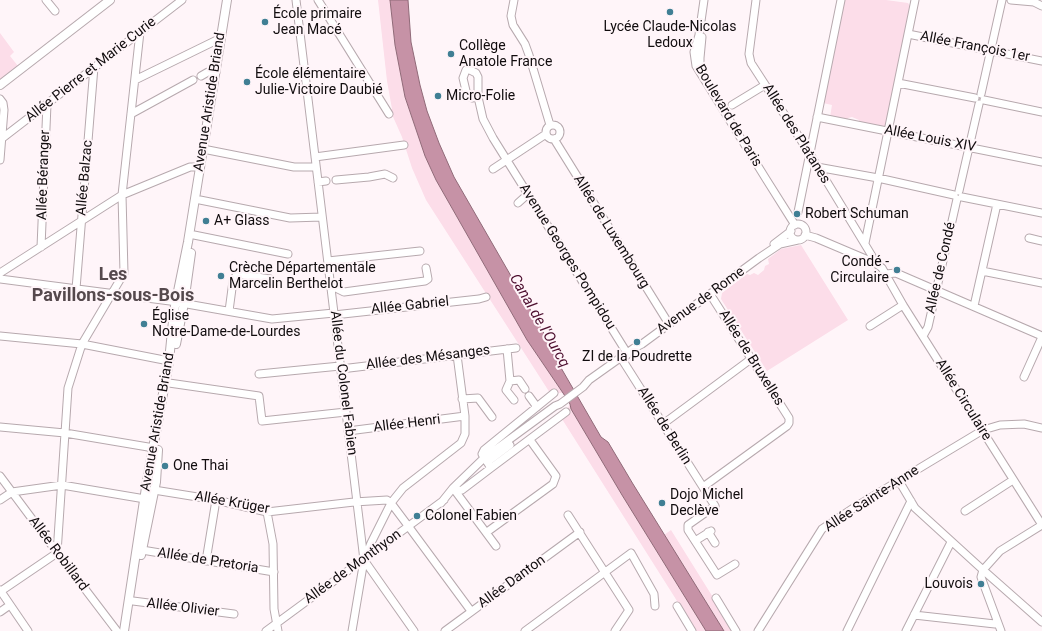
<!DOCTYPE html>
<html>
<head>
<meta charset="utf-8">
<style>
  body { margin:0 }
  canvas { display:block; background:#fff5f9 }
</style>
</head>
<body>
<canvas width="1042" height="631"></canvas>
<script>
const c = document.querySelector('canvas').getContext('2d');
c.lineJoin = 'round';
function fillPath(path, color) { c.fillStyle = color; c.fill(path, 'evenodd'); }
const shape = rows => new Path2D(rows.map(r => 'M' + r).join(''));
function stroke(path, color, width, dash) { c.strokeStyle = color; c.lineWidth = width; c.lineCap = dash ? 'butt' : 'round'; c.setLineDash(dash || []); c.stroke(path); }
function write(font, color, halo, rows, align = 'center') {
  c.font = font + ' Roboto,sans-serif'; c.lineWidth = 4; c.setLineDash([]); c.textBaseline = 'middle'; c.strokeStyle = halo; c.fillStyle = color; for (const [text, x, y, turn = 0] of rows) {
    c.save(); c.translate(x, y); c.rotate((+turn || 0) * Math.PI / 180); c.textAlign = isNaN(turn) ? turn : align; if (halo) c.strokeText(text, 0, 0); c.fillText(text, 0, 0); c.restore();
  }
}
fillPath(shape([
  [378,0,390,0,395,45,405,97,425,156,436,180,527,340,563,393,550,393,426,200,412,168,402,137,390,110,392,109,387,81],
  [844,0,886,0,908,3,910,6,886,127,884,128,859,123,859,120,852,117,848,118,847,120,830,117,832,105,823,103],
  [0,33,14,52,10,56,18,66,0,80],
  [801,245,848,320,767,371,721,299,722,293,747,274,750,275,754,273,758,275,764,270,765,266,769,264,768,259,781,249],
  [570,404,571,409,622,495,706,631,696,631,562,419],
  [671,530,734,631,724,631,664,535]
]), '#fcdde9');
const water = shape([
  [390,0,408,0,411,42,420,85,427,111,439,143,454,177,549,342,549,347,601,437,608,442,633,484,724,631,706,631,622,495,571,409,570,404,563,393,527,340,436,180,425,156,405,97,395,45,390,0]
]);
fillPath(water, '#c692a6');
stroke(water, '#906a78', 1);
const minor = shape([
  [46,0,55,11],
  [296,0,364,560,414,631],
  [318,0,389,114],
  [514,0,511,16,513,25,525,44,529,55,550,125],
  [704,0,699,35,694,52,696,66,766,179,795,225],
  [756,0,749,54,751,63,810,154,869,251,872,256,870,261],
  [1011,0,1034,2,1042,6],
  [908,34,1042,61],
  [702,37,700,58,700,64,703,71],
  [201,76,208,72,216,72],
  [135,80,221,38],
  [898,83,975,98],
  [981,94,1002,0],
  [478,97,478,77,476,73,470,70,466,70,463,78,467,95,472,98,478,97,483,119,493,138,627,353],
  [0,99,3,103,4,110,0,160],
  [984,100,1042,112],
  [732,105,765,85],
  [131,114,193,80],
  [817,117,1042,162],
  '546 132a7 7 0 1 1 14 0a7 7 0 1 1-14 0Z',
  [554,139,669,324],
  [0,140,182,0],
  [208,150,294,167,316,167],
  [315,157,404,145],
  [817,167,878,178,954,195],
  [493,169,546,134],
  [336,180,369,177,385,174,393,178],
  [318,182,326,181],
  [959,191,979,104],
  [962,197,1042,213],
  [200,200,290,218,322,217],
  [518,203,528,194],
  [798,212,841,0],
  '790 232a8 8 0 1 1 16 0a8 8 0 1 1-16 0Z',
  [194,235,288,254],
  [805,235,816,238,875,263,882,268,903,305,1042,525],
  [1029,238,1042,241],
  [865,243,915,0],
  [774,244,791,231],
  [41,247,47,104],
  [328,261,420,251],
  [982,271,1042,283],
  [0,273,122,195,190,167,200,167],
  [886,274,896,273,1042,336],
  [0,279,170,301,272,319,334,313],
  [331,288,336,288,344,292,425,281,428,279,426,268],
  [76,289,94,67],
  [974,306,997,204],
  [229,311,233,281,237,274,270,279],
  [334,315,479,299,486,297],
  [870,326,903,305],
  [0,336,82,344,169,361],
  [923,336,928,327,957,199],
  [507,349,510,381],
  [627,355,623,358,623,361,715,506,688,525,688,530,717,575,735,564],
  [341,369,516,348],
  [259,374,340,366],
  [1024,377,1042,337],
  [169,383,259,396,262,421,346,412],
  [554,393,484,450,482,454,491,468,566,412],
  [529,396,537,407],
  [462,399,478,398,492,417],
  [514,400,506,390,510,381,519,380,525,389],
  [663,424,751,359],
  [0,427,65,433,154,448],
  [348,431,465,416],
  [490,460,510,445],
  [0,476,50,543,117,631],
  [899,481,915,508,983,570,981,577,1001,631],
  [703,487,787,426,789,423,789,418,710,294],
  [453,488,496,546],
  [456,491,462,490,491,468],
  [145,499,150,491,154,490,216,500,267,512,354,502,387,500,391,503,406,523,471,611],
  [0,500,12,492,62,485,145,499,149,501],
  [441,503,453,488,484,458,555,406,560,404,583,387,589,380,634,348,642,344,759,258,780,244,798,240],
  [965,511,1013,480],
  [267,512,273,544,274,609,278,631],
  [568,515,629,610,615,631],
  [1042,525,1000,551,983,570,1042,622],
  [487,532,553,484,556,476,530,440],
  [708,532,715,543],
  [695,541,711,531],
  [142,550,274,572],
  [206,561,216,500],
  [0,590,28,631],
  [1,591,57,553,68,388,82,344,124,273,122,195,140,32],
  [716,598,736,631],
  [133,601,234,614],
  [677,606,692,631],
  [0,612,10,605],
  [914,615,995,624,998,623],
  [266,631,444,500],
  [352,631,364,560,371,543,391,503,403,488,461,443,465,434,465,416,457,355],
  [445,631,580,532],
  [525,631,631,553,654,594,655,606],
  [758,631,822,529,855,507,983,430,1000,425,1024,424,1042,428],
  [847,631,911,501],
  [906,631,951,542]
]);
const major = shape([
  [0,85,110,0],
  [176,344,184,303,191,253],
  [141,555,156,482,158,450],
  [124,631,147,481,169,361,174,311,188,242,227,0]
]);
stroke(minor, '#b7a9ae', 9);
stroke(major, '#b7a9ae', 10);
stroke(minor, '#fff', 7);
stroke(major, '#fff', 8);
for (const [x, y, r, color] of [
  [670,12,4,"#407f94"],
  [265,22,4,"#407f94"],
  [451,54,4,"#407f94"],
  [247,82,4,"#407f94"],
  [438,96,4,"#407f94"],
  [797,214,4,"#407f94"],
  [206,221,4,"#407f94"],
  [897,270,4,"#407f94"],
  [221,276,4,"#407f94"],
  [144,324,4,"#407f94"],
  [637,342,4,"#407f94"],
  [165,466,4,"#407f94"],
  [662,503,4,"#407f94"],
  [417,516,4,"#407f94"],
  [981,584,4,"#407f94"]
]) { const dot = new Path2D(); dot.arc(x, y, r, 0, 2 * Math.PI); c.fillStyle = color; c.fill(dot); stroke(dot, '#fff5f9', 1.5); }
write('14px', '#110c0e', '#fff5f9', [
  ["École primaire",273,14],
  ["Jean Macé",273,30],
  ["Lycée Claude-Nicolas",670,27,"center"],
  ["Ledoux",670,43,"center"],
  ["Collège",459,46],
  ["Anatole France",459,62],
  ["École élémentaire",255,74],
  ["Julie-Victoire Daubié",255,90],
  ["Micro-Folie",446,96],
  ["Robert Schuman",805,214],
  ["A+ Glass",214,221],
  ["Condé -",889,262,"right"],
  ["Circulaire",889,278,"right"],
  ["Crèche Départementale",229,268],
  ["Marcelin Berthelot",229,284],
  ["Église",152,316],
  ["Notre-Dame-de-Lourdes",152,332],
  ["ZI de la Poudrette",637,357,"center"],
  ["One Thai",173,466],
  ["Dojo Michel",670,495],
  ["Declève",670,511],
  ["Colonel Fabien",425,516],
  ["Louvois",973,584,"right"]
], 'left');
write('14px', '#110c0e', '#fff5f9', [
  ["Allée François 1er",975,47,11],
  ["Allée Pierre et Marie Curie",91,70,-38],
  ["Avenue Aristide Briand",210,102,-81],
  ["Boulevard de Paris",728,116,59],
  ["Allée des Platanes",796,134,58],
  ["Allée Louis XIV",930,139,11],
  ["Allée Béranger",44,175,-88],
  ["Allée Balzac",85,178,-85],
  ["Allée de Luxembourg",611,232,58],
  ["Avenue Georges Pompidou",567,257,58],
  ["Allée de Condé",941,268,-77],
  ["Avenue de Rome",701,301,-36],
  ["Allée Gabriel",410,306,-6],
  ["Allée des Mésanges",428,358,-7],
  ["Allée de Bruxelles",751,358,58],
  ["Allée du Colonel Fabien",343,383,83],
  ["Allée Circulaire",963,400,58],
  ["Avenue Aristide Briand",158,422,-80],
  ["Allée Henri",407,424,-7],
  ["Allée de Berlin",664,426,58],
  ["Allée Sainte-Anne",872,499,-33],
  ["Allée Krüger",232,503,10],
  ["Allée Robillard",58,554,53],
  ["Allée de Pretoria",208,561,9],
  ["Allée de Monthyon",353,567,-36],
  ["Allée Danton",512,582,-36],
  ["Allée Olivier",183,608,7]
]);
write('italic 15px', '#4d0f2f', '#fff5f9', [
  ["Canal de l'Ourcq",539,321,60]
]);
write('bold 18px', '#55494d', '#fff5f9', [
  ["Les",113,275],
  ["Pavillons-sous-Bois",113,296]
]);
</script>
</body>
</html>
